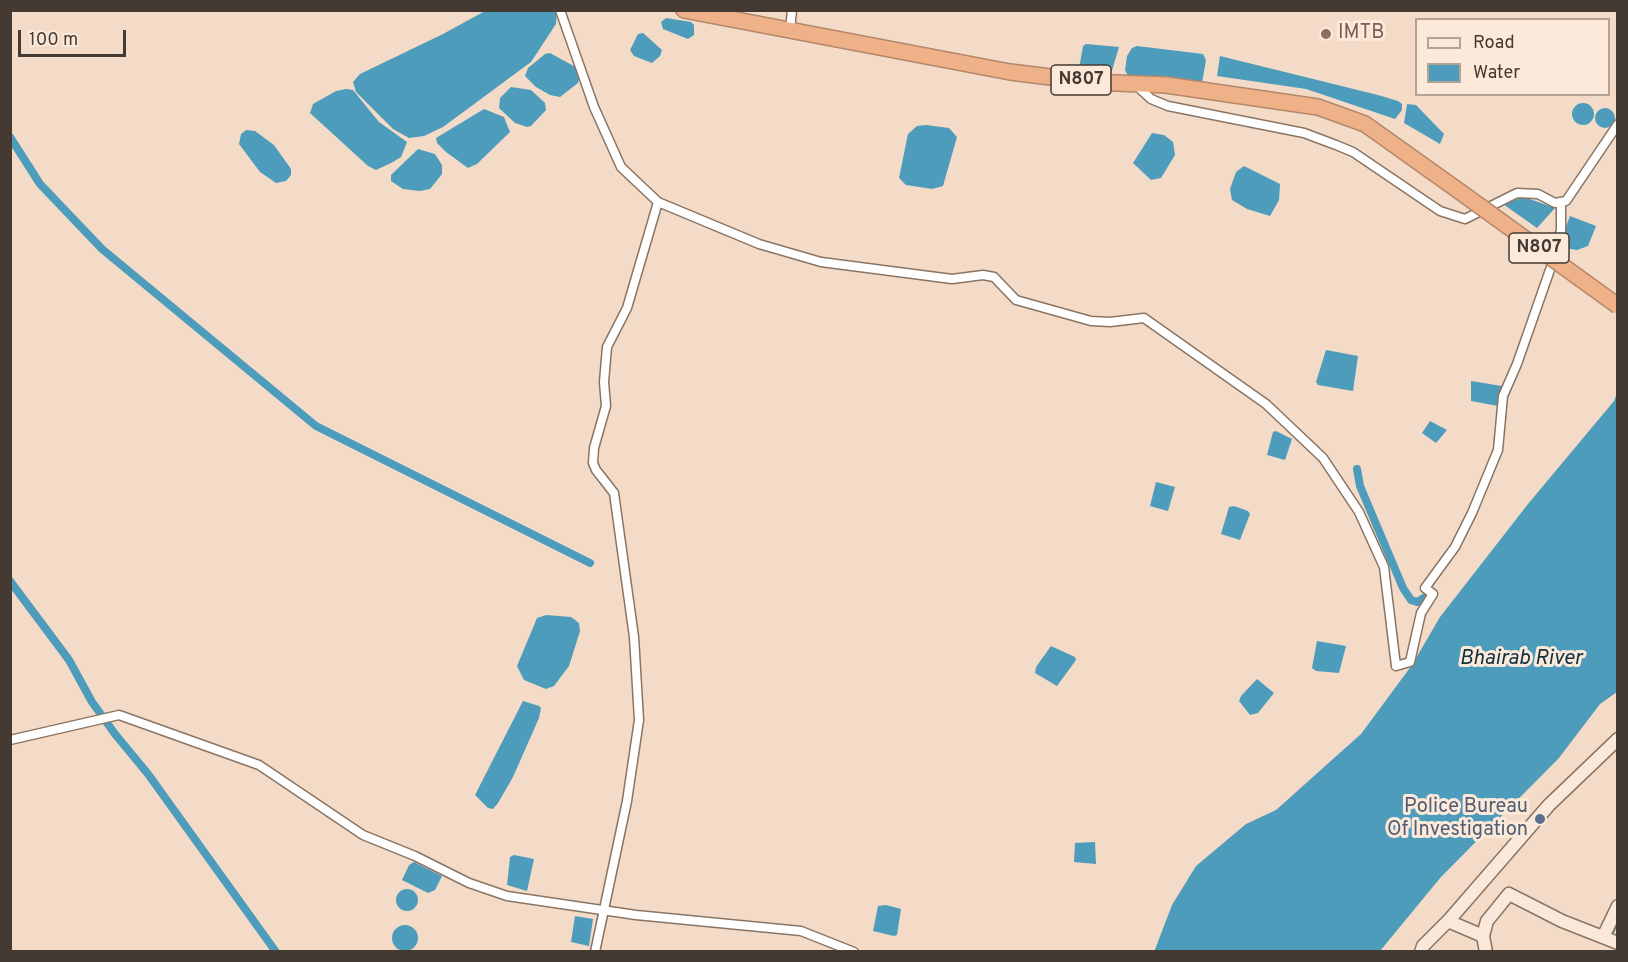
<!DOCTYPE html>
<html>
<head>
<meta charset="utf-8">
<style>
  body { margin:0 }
  #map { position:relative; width:1628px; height:962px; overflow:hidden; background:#f4dbc7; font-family:Overpass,sans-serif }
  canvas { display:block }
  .frame { position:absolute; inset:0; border:12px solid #443a32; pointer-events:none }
  .legend { position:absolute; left:1415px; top:18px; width:195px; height:78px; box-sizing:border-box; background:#fde9d9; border:2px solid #b3a396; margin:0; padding:8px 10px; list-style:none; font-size:18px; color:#443a32 }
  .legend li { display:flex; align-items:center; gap:12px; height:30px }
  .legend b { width:30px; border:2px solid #b3a396 }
  .scale { position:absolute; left:18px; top:30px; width:108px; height:27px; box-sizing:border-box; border:3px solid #443a32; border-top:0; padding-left:8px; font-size:18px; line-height:21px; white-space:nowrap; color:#443a32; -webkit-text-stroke:4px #fde9d9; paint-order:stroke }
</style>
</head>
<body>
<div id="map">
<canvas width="1628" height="962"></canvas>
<div class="frame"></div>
<ul class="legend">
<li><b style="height:8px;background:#fae8db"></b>Road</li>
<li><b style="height:16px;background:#4e9cbb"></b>Water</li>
</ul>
<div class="scale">100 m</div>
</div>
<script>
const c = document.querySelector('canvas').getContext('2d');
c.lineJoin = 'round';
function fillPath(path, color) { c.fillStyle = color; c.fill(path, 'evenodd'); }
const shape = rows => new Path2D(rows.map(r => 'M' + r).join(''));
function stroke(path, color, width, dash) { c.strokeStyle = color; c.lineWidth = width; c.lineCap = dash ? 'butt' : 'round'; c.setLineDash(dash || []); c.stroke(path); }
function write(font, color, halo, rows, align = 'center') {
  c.font = font + ' Overpass,sans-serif'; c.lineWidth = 6; c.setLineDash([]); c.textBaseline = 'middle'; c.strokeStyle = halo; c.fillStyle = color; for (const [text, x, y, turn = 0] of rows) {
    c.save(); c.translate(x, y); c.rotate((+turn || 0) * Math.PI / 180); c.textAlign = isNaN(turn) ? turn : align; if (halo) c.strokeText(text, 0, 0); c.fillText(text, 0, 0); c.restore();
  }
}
fillPath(shape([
  [557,10,556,24,531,62,443,127,424,136,409,138,393,129,356,92,353,82,360,74,443,34,485,11],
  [666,18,691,22,694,25,694,35,688,39,663,29,661,22],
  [643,33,662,50,660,56,652,63,634,56,630,50,638,34],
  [1086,44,1119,47,1111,74,1079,69,1083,46],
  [1137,46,1203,54,1206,60,1202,83,1128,76,1125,70,1127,56,1132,48],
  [550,53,581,70,578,83,560,97,550,95,536,87,525,76,528,68,545,54],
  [1220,56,1378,95,1398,101,1402,104,1402,110,1395,119,1306,89,1217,76],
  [511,87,531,90,545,103,546,110,531,126,527,127,515,123,499,108,500,98],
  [346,89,353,90,379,122,407,142,401,157,393,162,376,170,368,166,310,113,313,104,336,91],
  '1572 114a11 11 0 1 1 22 0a11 11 0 1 1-22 0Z',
  [1407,104,1416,105,1444,134,1440,144,1404,123],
  '1595 118a10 10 0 1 1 20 0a10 10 0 1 1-20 0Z',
  [484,109,504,117,510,132,477,164,468,168,446,152,437,143,436,138],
  [926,125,949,128,957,137,943,186,932,189,906,185,899,178,908,134,917,126],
  [246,130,255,131,274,145,291,169,291,175,286,181,276,183,260,172,239,144,241,134],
  [1152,133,1164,135,1173,142,1175,155,1161,178,1151,180,1133,163],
  [418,149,435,154,442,165,442,174,430,189,420,191,403,189,391,181,391,175],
  [1244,166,1280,184,1279,200,1270,216,1247,209,1232,200,1230,189,1236,172],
  [1524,197,1555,208,1537,228,1503,204],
  [1570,216,1596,226,1588,246,1577,250,1564,248,1561,240],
  [1326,350,1358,356,1353,391,1318,385,1316,382],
  [1471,381,1502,386,1498,406,1471,401],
  [1617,393,1617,692,1600,704,1559,758,1441,877,1380,951,1154,952,1172,905,1196,866,1246,824,1276,810,1361,734,1412,665,1440,617,1528,504,1614,401],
  [1430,421,1447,430,1436,443,1422,433],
  [1276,431,1292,439,1285,460,1267,455,1273,432],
  [1156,482,1175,487,1168,511,1150,506],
  [1234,506,1248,511,1250,514,1240,540,1221,534,1229,507],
  [546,615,571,617,579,623,580,631,569,666,554,686,546,689,524,680,517,666,537,618],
  [1317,641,1346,646,1339,673,1316,671,1312,668],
  [1051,646,1075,657,1076,660,1057,686,1035,673,1036,667],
  [1257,679,1274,693,1258,713,1250,715,1239,701,1241,696],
  [523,701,539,706,541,708,539,718,513,777,498,803,493,809,488,808,475,795],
  [1095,842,1096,864,1074,862,1075,843],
  [514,855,534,859,527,891,507,885,510,857],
  [414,862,442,876,435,890,428,893,402,880,409,865],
  '396 900a11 11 0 1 1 22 0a11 11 0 1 1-22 0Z',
  [886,905,901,909,897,935,894,936,873,931,878,906],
  [575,916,593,919,589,946,571,942],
  '392 938a13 13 0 1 1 26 0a13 13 0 1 1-26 0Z'
]), '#4e9cbb');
stroke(shape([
  [1612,935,1618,922]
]), '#4e9cbb', 2);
stroke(shape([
  [10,137,40,184,102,249,316,426,590,563],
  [1357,469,1360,486,1403,588,1411,600,1417,602,1429,595],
  [10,581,69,660,92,702,115,734,148,774,276,952]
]), '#4e9cbb', 8);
const street = shape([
  [560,10,594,107,621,167,658,202,759,244,821,262,952,279,983,275,994,277,1016,300,1091,321,1110,322,1144,318,1266,404,1323,458,1359,512,1384,567,1396,666,1410,662,1421,613,1433,594,1425,588,1455,547,1472,513,1498,450,1503,396,1517,364,1552,264,1553,249,1561,231,1561,203],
  [790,30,792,10],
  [1137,86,1151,99,1168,106,1304,133,1336,145,1353,152,1440,211,1465,219,1517,193,1538,194,1555,203,1566,201,1618,124],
  [10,740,119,715,259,765,363,835,415,856,469,883,507,896,636,915,801,931,854,952],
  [595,952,627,801,639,720,634,637,614,493,596,470,593,463,594,448,606,406,604,382,607,347,627,308,658,202]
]);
const secondary = shape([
  [1448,921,1483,936],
  [1603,937,1618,906],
  [1421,952,1423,946,1450,919,1549,805,1618,739],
  [1486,952,1483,936,1487,921,1509,894,1562,921,1618,943]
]);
const highway = shape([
  [684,10,1010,72,1091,82,1166,85,1318,107,1365,124,1459,191]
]);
stroke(street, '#8a7462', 11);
stroke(secondary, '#8a7462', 15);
stroke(highway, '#b3876a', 18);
stroke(street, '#fff', 8);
stroke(secondary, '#fae8db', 12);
stroke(highway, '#efb188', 15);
const highwayBridge = shape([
  [1459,191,1618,306]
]);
stroke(highwayBridge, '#b3876a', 18, []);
stroke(highwayBridge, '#efb188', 15);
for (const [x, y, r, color] of [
  [1326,34,6,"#8d6e63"],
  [1540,819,6,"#5c6f8a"]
]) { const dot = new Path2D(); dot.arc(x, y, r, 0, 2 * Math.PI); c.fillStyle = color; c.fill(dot); stroke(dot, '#fde9d9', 2); }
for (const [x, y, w] of [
  [1081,80,60],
  [1539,248,60]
]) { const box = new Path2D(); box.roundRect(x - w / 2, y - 15, w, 30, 4.5); c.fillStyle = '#fde9d9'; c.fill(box); stroke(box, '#443a32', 1.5); }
write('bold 18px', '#443a32', null, [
  ["N807",1081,80],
  ["N807",1539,248]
]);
write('20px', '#785e54', '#fde9d9', [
  ["IMTB",1338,34]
], 'left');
write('20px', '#4e5e75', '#fde9d9', [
  ["Police Bureau",1528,808],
  ["Of Investigation",1528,831]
], 'right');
write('italic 21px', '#0c313f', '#fde9d9', [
  ["Bhairab River",1521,660]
]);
</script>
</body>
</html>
